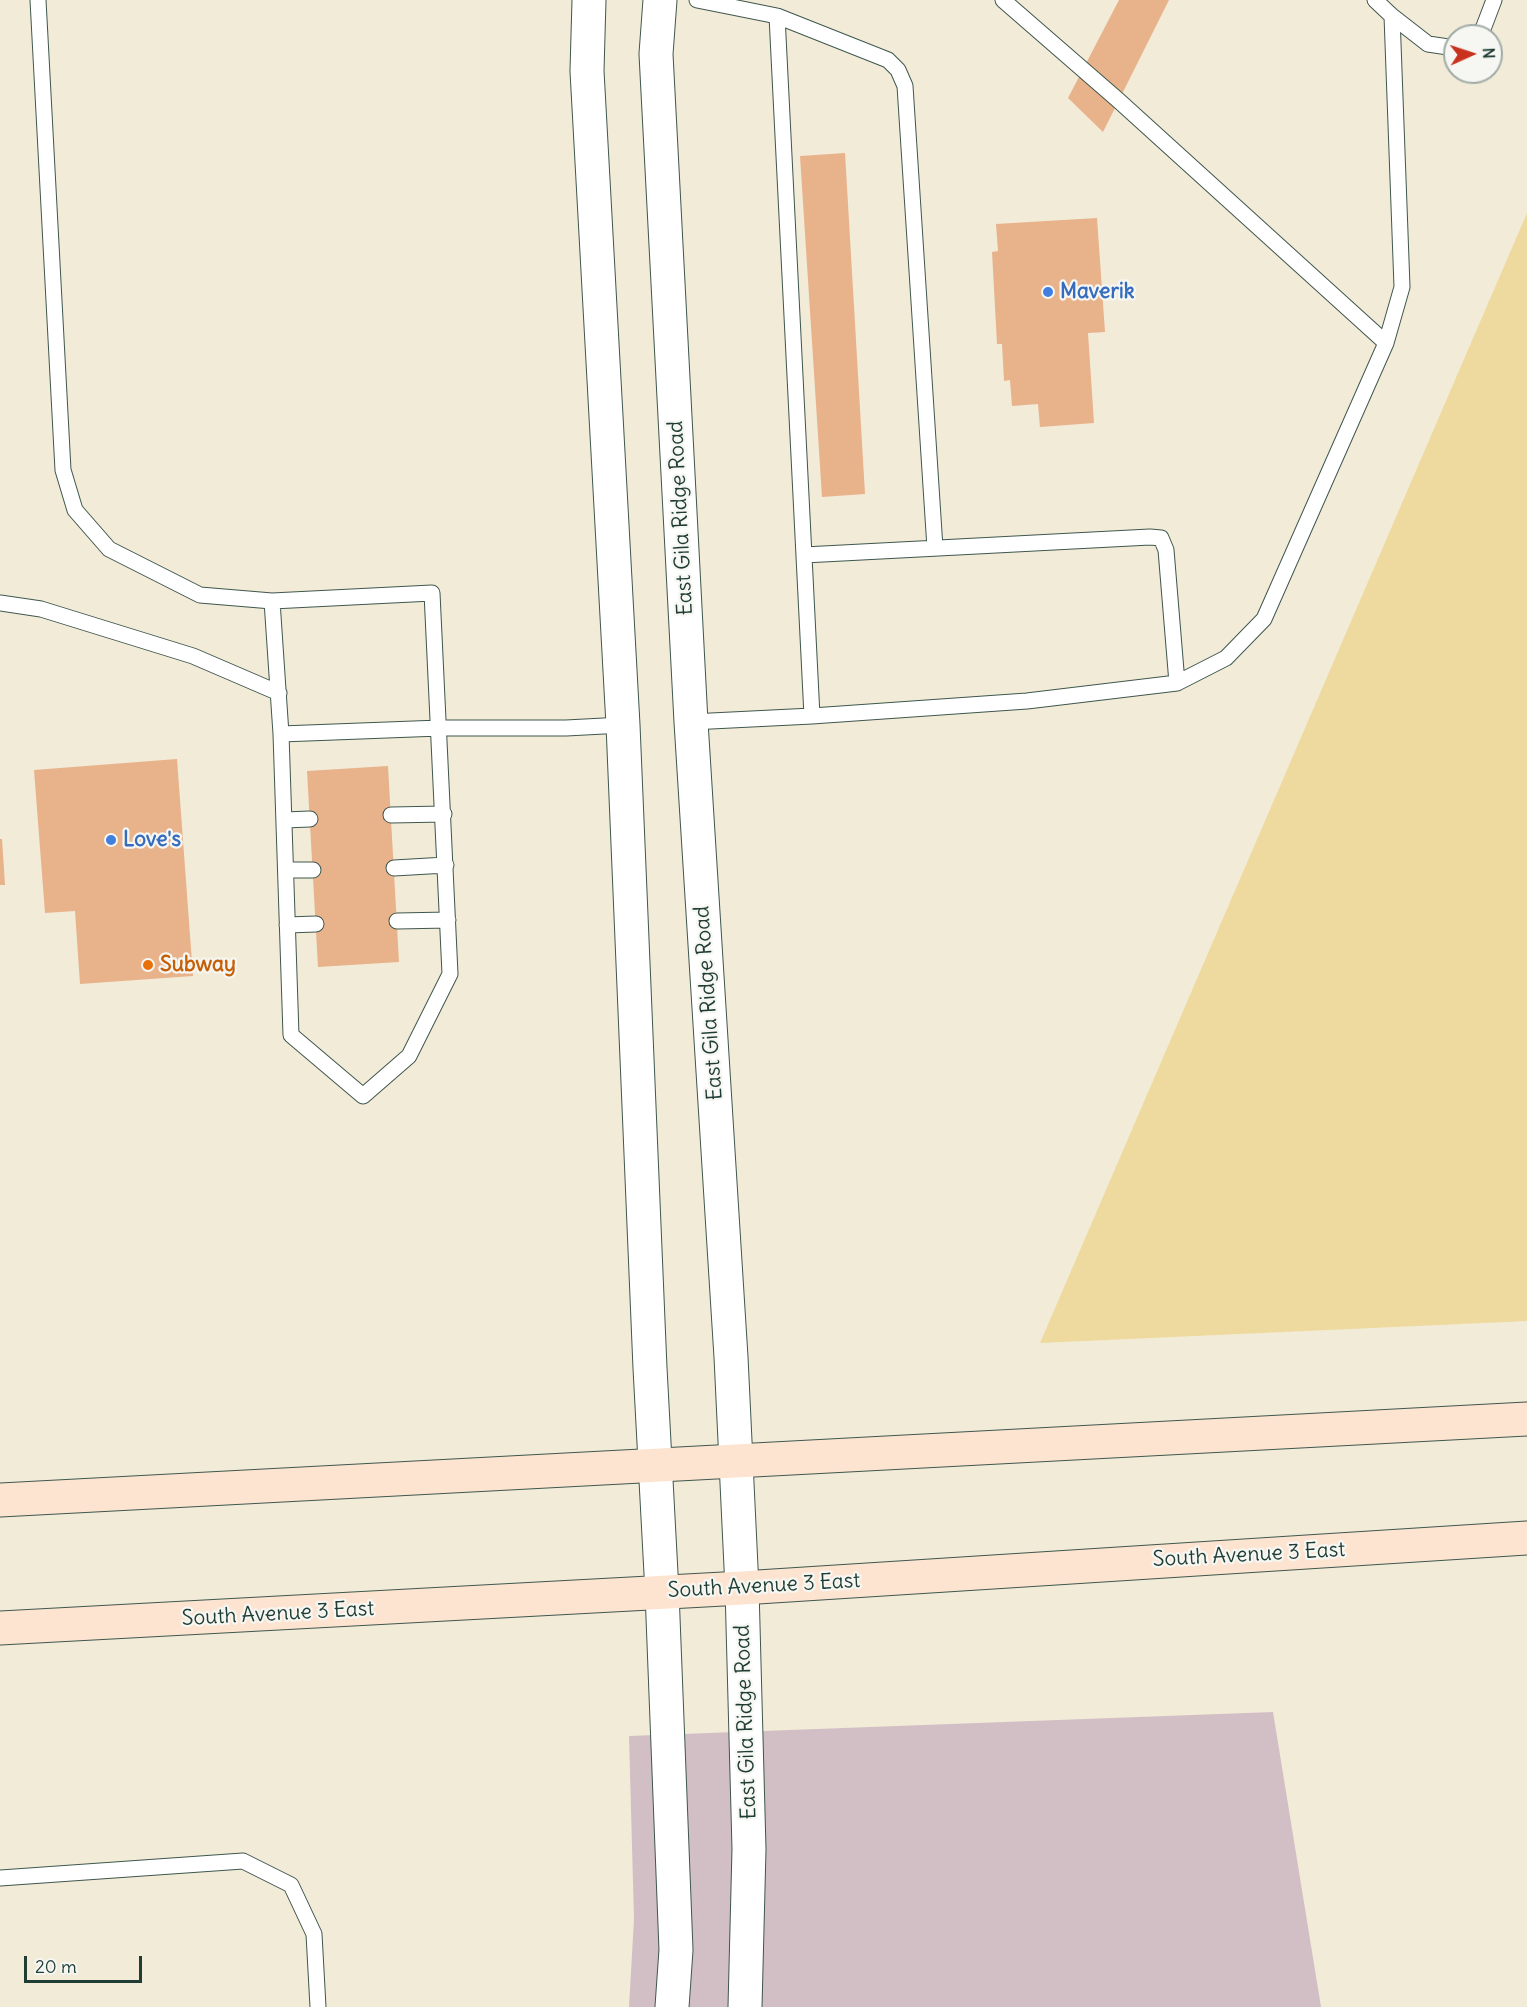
<!DOCTYPE html>
<html>
<head>
<meta charset="utf-8">
<style>
  body { margin:0 }
  #map { position:relative; width:1527px; height:2007px; overflow:hidden; background:#f2ebd8; font-family:Delius,sans-serif }
  canvas { display:block }
  .north { position:absolute; left:1443px; top:24px; width:60px; height:60px; box-sizing:border-box; background:#f6f6f2; border:2px solid #a0aca6; border-radius:50%; rotate:87deg; font-size:16px; font-weight:700; line-height:24px; text-align:center; color:#1f3d34 }
  .north::after { content:''; display:block; margin:auto; width:21px; height:27px; background:#c8321e; clip-path:polygon(50% 0,100% 100%,50% 72%,0 100%) }
  .scale { position:absolute; left:24px; top:1956px; width:118px; height:27px; box-sizing:border-box; border:3px solid #1f3d34; border-top:0; padding-left:8px; font-size:18px; line-height:21px; white-space:nowrap; color:#1f3d34; -webkit-text-stroke:4px #f6f6f2; paint-order:stroke }
</style>
</head>
<body>
<div id="map">
<canvas width="1527" height="2007"></canvas>
<div class="north">N</div>
<div class="scale">20 m</div>
</div>
<script>
const c = document.querySelector('canvas').getContext('2d');
c.lineJoin = 'round';
function fillPath(path, color) { c.fillStyle = color; c.fill(path, 'evenodd'); }
const shape = rows => new Path2D(rows.map(r => 'M' + r).join(''));
function stroke(path, color, width, dash) { c.strokeStyle = color; c.lineWidth = width; c.lineCap = dash ? 'butt' : 'round'; c.setLineDash(dash || []); c.stroke(path); }
function write(font, color, halo, rows, align = 'center') {
  c.font = font + ' Delius,sans-serif'; c.lineWidth = 4.5; c.setLineDash([]); c.textBaseline = 'middle'; c.strokeStyle = halo; c.fillStyle = color; for (const [text, x, y, turn = 0] of rows) {
    c.save(); c.translate(x, y); c.rotate((+turn || 0) * Math.PI / 180); c.textAlign = isNaN(turn) ? turn : align; if (halo) c.strokeText(text, 0, 0); c.fillText(text, 0, 0); c.restore();
  }
}
fillPath(shape([
  [1273,1712,1321,2007,629,2007,634,1919,629,1736]
]), '#d2bec5');
fillPath(shape([
  [1527,213,1527,1321,1040,1343]
]), '#eeda9e');
fillPath(shape([
  [1119,0,1169,0,1103,132,1068,98],
  [845,153,865,494,822,497,800,156],
  [1097,218,1105,332,1088,333,1094,423,1040,427,1038,404,1012,406,1010,380,1004,381,1002,344,997,344,992,252,998,251,996,224],
  [177,759,193,976,80,984,75,911,45,913,34,770],
  [388,766,399,962,318,967,307,771],
  [0,839,2,839,5,885,0,885]
]), '#e8b28b');
const service = shape([
  [38,0,63,470,75,510,109,549,200,595,272,601],
  [697,0,777,16,812,716],
  [1003,0,1118,100,1386,343],
  [777,16,888,60,898,70,905,86,935,548],
  [1392,16,1428,44,1455,48],
  [1474,36,1483,29,1494,0],
  [804,555,1150,537,1161,538,1166,550,1177,683],
  [432,593,450,974,409,1056,363,1096,291,1035,281,734,272,601,432,593],
  [0,603,41,609,193,656,279,693],
  [691,722,812,716,1027,701,1177,683,1226,658,1264,619,1386,343,1402,287,1392,16,1375,0],
  [281,734,440,728,566,728,623,725],
  [391,815,444,814],
  [284,820,310,819],
  [394,868,446,865],
  [286,870,313,870],
  [397,921,448,920],
  [287,925,316,924],
  [0,1878,243,1861,291,1885,314,1934,318,2007]
]);
const tertiary = shape([
  [589,0,587,71,623,725,650,1368,662,1592,676,1950,672,2007],
  [660,0,656,54,691,722,731,1357,742,1588,749,1849,745,2007]
]);
const secondary = shape([
  [0,1500,1527,1419],
  [0,1628,742,1588,1527,1538]
]);
stroke(service, '#3f574d', 17);
stroke(tertiary, '#3f574d', 35);
stroke(secondary, '#3f574d', 35);
stroke(service, '#fff', 15);
stroke(tertiary, '#fff', 33);
stroke(secondary, '#fde4d1', 33);
for (const [x, y, r, color] of [
  [1048,292,6,"#3f7fe0"],
  [111,840,6,"#3f7fe0"],
  [148,965,6,"#e8710a"]
]) { const dot = new Path2D(); dot.arc(x, y, r, 0, 2 * Math.PI); c.fillStyle = color; c.fill(dot); stroke(dot, '#f6f6f2', 2); }
write('bold 21px', '#366cbe', '#f6f6f2', [
  ["Maverik",1060,292],
  ["Love's",123,840]
], 'left');
write('21px', '#1f3d34', '#f6f6f2', [
  ["East Gila Ridge Road",681,518,-93],
  ["East Gila Ridge Road",709,1003,-94],
  ["South Avenue 3 East",1249,1555,-3],
  ["South Avenue 3 East",764,1586,-3],
  ["South Avenue 3 East",278,1614,-3],
  ["East Gila Ridge Road",746,1722,-92]
]);
write('bold 21px', '#c56008', '#f6f6f2', [
  ["Subway",160,965]
], 'left');
</script>
</body>
</html>
